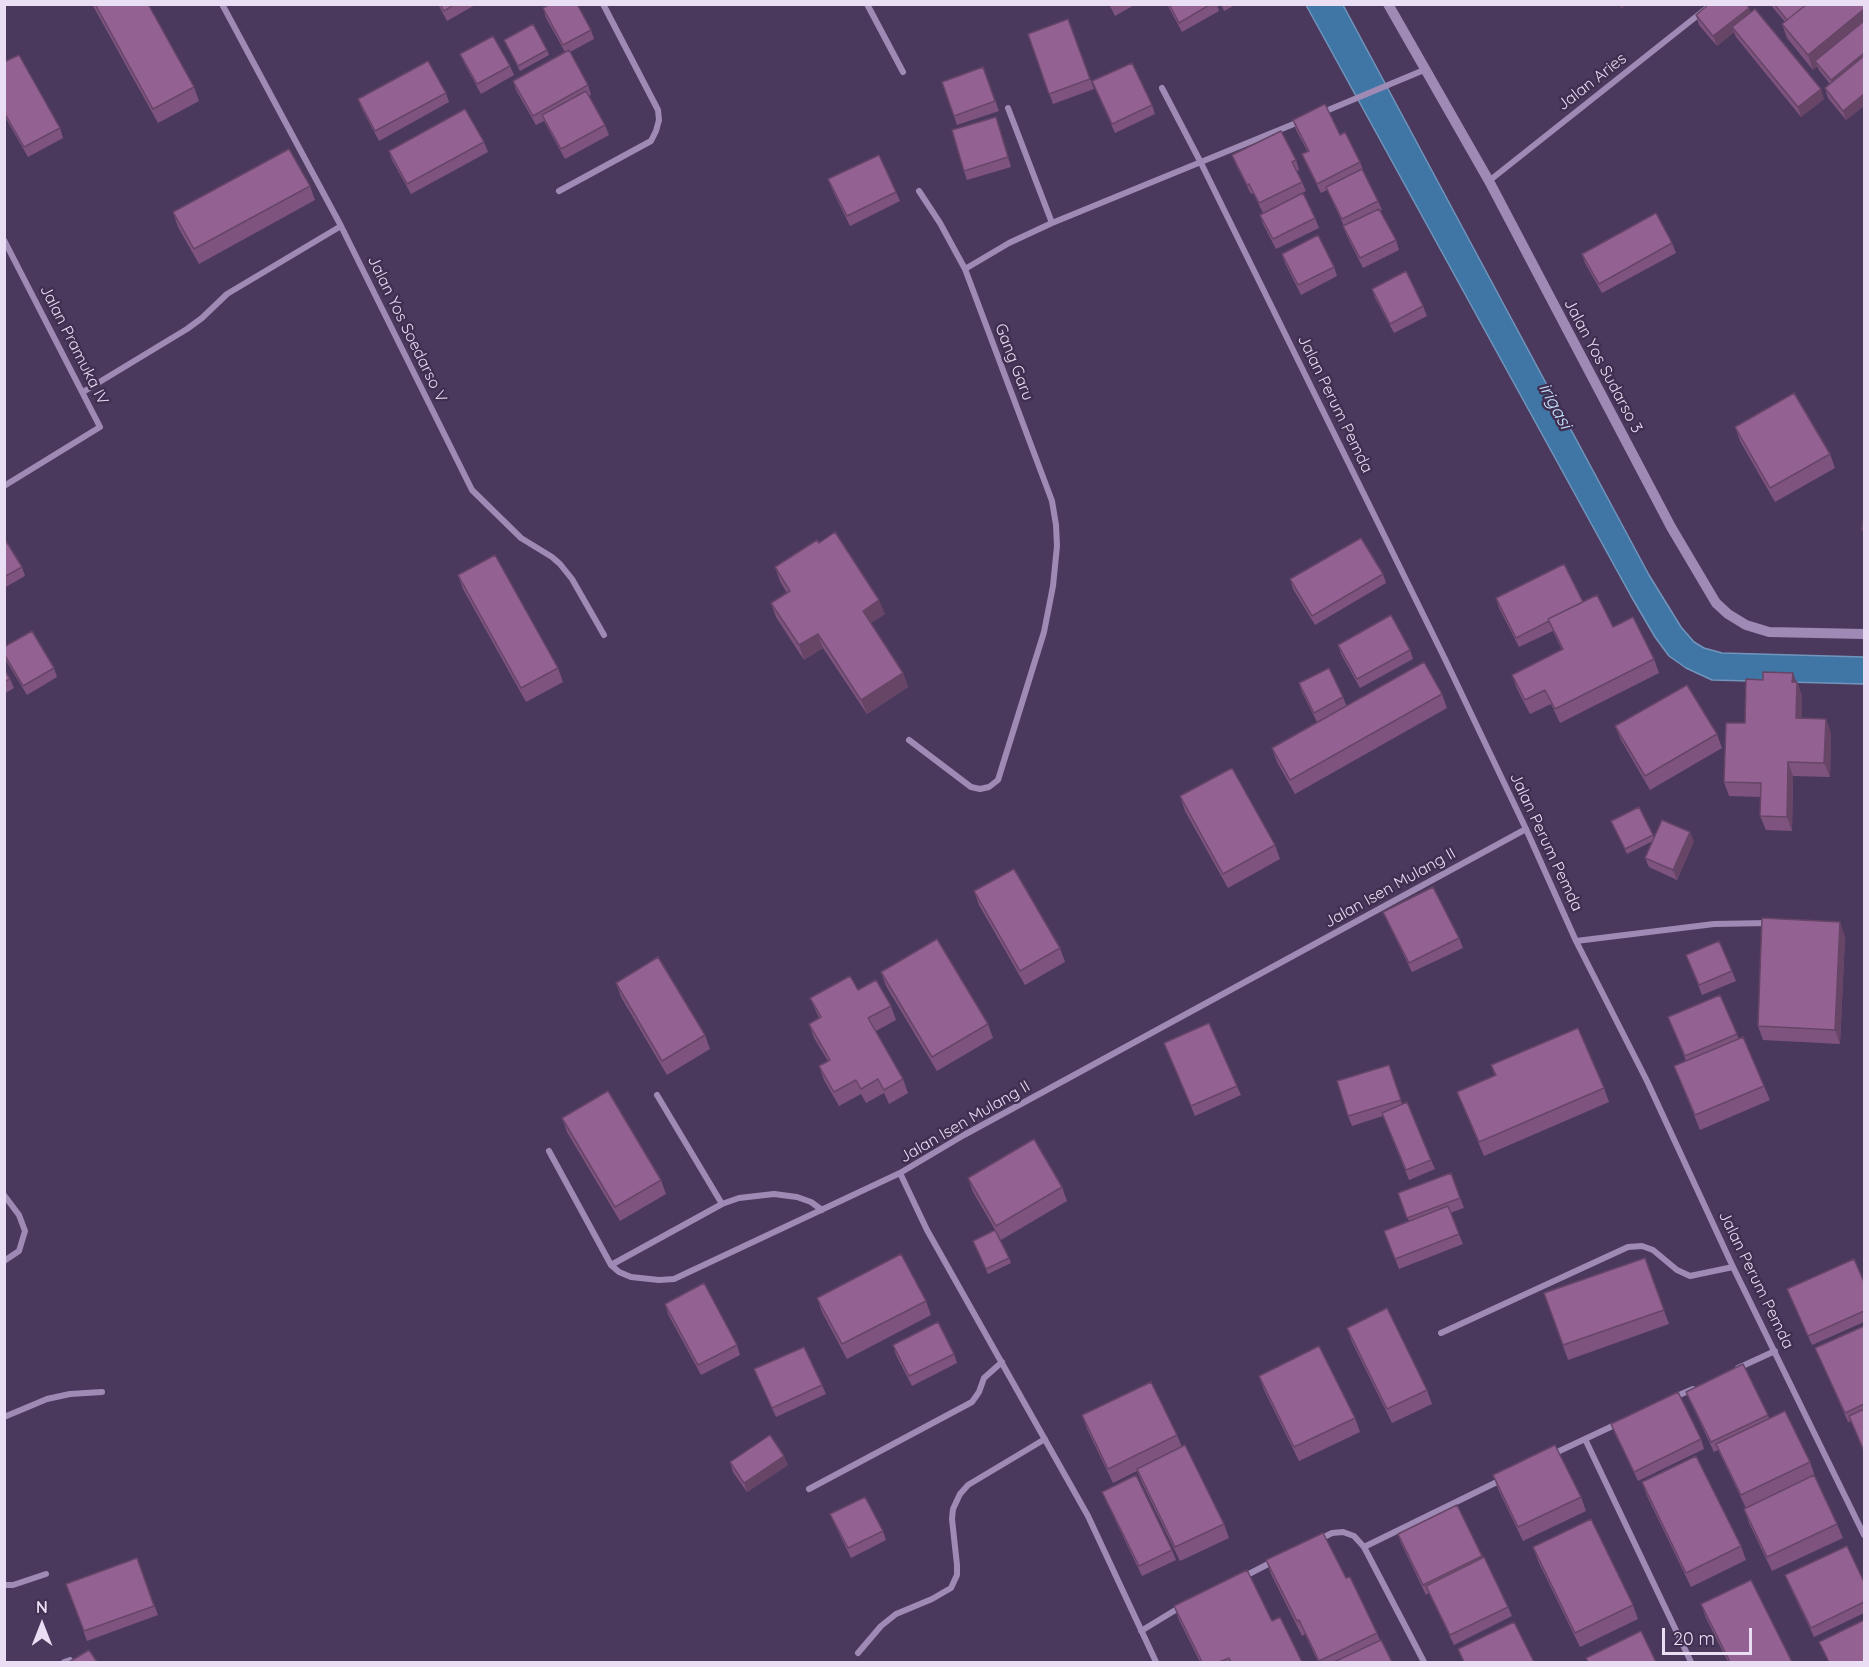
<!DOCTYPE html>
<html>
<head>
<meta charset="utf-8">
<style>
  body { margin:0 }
  #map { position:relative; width:1869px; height:1667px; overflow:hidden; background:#4b395d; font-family:Quicksand,sans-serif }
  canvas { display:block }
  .frame { position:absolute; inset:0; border:6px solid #e9def4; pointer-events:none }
  .north { position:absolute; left:12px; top:1595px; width:60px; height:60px; -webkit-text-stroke:4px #412f52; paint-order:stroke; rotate:0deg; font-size:16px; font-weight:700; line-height:24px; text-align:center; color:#e9def4 }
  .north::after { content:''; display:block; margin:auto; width:21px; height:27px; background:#e9def4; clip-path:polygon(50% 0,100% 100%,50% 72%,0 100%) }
  .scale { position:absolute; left:1662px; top:1628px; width:90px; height:27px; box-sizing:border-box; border:3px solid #e9def4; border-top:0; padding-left:8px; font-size:18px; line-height:21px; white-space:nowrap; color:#e9def4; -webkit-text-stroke:4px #412f52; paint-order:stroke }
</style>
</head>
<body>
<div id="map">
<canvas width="1869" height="1667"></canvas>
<div class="frame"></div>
<div class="north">N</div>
<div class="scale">20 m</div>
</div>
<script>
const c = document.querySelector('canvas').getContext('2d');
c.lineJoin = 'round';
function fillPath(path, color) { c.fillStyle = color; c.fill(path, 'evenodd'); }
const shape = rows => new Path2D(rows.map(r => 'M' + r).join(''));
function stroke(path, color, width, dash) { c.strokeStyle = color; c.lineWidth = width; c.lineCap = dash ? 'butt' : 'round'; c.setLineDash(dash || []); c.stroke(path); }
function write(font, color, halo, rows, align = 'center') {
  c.font = font + ' Quicksand,sans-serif'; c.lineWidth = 5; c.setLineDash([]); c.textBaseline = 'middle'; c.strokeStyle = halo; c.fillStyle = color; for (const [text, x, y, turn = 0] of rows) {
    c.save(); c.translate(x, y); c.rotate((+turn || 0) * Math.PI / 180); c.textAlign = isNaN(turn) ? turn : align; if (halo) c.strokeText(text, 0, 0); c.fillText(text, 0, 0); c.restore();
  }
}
const water = shape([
  [1306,5,1343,5,1649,575,1681,627,1694,642,1704,648,1722,653,1864,657,1864,684,1712,680,1686,668,1669,656,1655,637,1631,596,1306,5]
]);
fillPath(water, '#3f76a5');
stroke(water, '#7295bd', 1.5);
stroke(shape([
  [222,4,341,226,472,490,521,538,552,557,560,564,572,579,604,635],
  [867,4,903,72],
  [1162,88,1200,161,1445,659,1526,829,1576,941,1647,1081,1733,1267,1864,1535],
  [1008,108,1052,223],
  [1321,113,1424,70],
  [1489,181,1712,4],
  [559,191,651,141,656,131,659,120,658,110,603,4],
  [919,191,940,223,965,269],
  [4,240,100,427,4,486],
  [83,392,187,329,202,318,227,294,341,226],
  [909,740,971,787,980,789,989,787,998,780,1044,632,1053,586,1057,546,1056,525,1052,501,965,269,1009,243,1052,223,1301,121],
  [1576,941,1714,924,1769,923],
  [657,1095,722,1204,739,1198,774,1194,797,1197,811,1202,822,1210],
  [549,1151,611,1265,619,1272,631,1277,659,1280,674,1279,900,1173],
  [4,1195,19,1215,25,1231,19,1251,4,1261],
  [611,1265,722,1204],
  [1441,1333,1628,1247,1642,1246,1653,1250,1677,1270,1690,1276,1733,1267],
  [1738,1368,1775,1351],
  [1672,1398,1693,1389],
  [4,1417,47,1399,70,1394,102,1392],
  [1585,1439,1691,1662],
  [1553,1454,1619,1423],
  [809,1489,972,1402,979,1392,984,1378,1002,1362],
  [1318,1540,1332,1533,1343,1532,1354,1536,1364,1547],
  [1243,1577,1274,1561],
  [4,1585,13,1585,46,1574],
  [1141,1631,1182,1606],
  [858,1653,881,1626,896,1614,932,1599,951,1588,957,1575,957,1565,952,1519,953,1509,960,1494,968,1485,1045,1439],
  [64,1662,70,1660],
  [1156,1662,1088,1516,927,1230,900,1173,964,1135,1526,829],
  [1424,1662,1364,1547,1501,1480]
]), '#9f8ab6', 6);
stroke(shape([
  [1388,4,1489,181,1671,527,1716,603,1728,614,1746,625,1769,632,1864,634]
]), '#9f8ab6', 10);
fillPath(shape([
  [92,4,148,4,194,87,199,101,158,123],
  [438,4,475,4,475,5,447,21],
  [1109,4,1136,4,1115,16],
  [1167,4,1217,4,1219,11,1182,32],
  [1221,4,1237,4,1224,11],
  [1770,4,1864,4,1864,106,1846,120,1828,98,1825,88,1830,84,1819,70,1817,66,1813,70,1787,38,1782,24,1785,22],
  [543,8,591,30,594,39,570,52,588,85,591,95,589,96,605,125,609,135,565,159,544,121,536,125,516,90,513,81,565,52,546,18],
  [1750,13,1824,99,1801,117,1736,37,1734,32,1717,46,1699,25,1696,15],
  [1068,19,1094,89,1053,104,1028,34],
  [504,40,547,50,549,55,520,71],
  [460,54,510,66,514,75,481,94,464,63],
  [4,62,60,128,63,138,28,157,4,115],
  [983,67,999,111,957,125,942,82],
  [1092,81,1152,105,1155,114,1115,133],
  [446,93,449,102,379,141,362,109,358,99],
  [1293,120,1340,135,1360,162,1364,172,1378,201,1382,210,1380,211,1396,240,1399,250,1363,268,1347,236,1343,226,1344,226,1327,190,1321,193,1306,164,1302,154,1308,152,1296,130],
  [999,126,1011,167,967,180,964,171],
  [484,142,488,152,411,194,392,160,389,151],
  [1232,155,1296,160,1299,170,1297,171,1306,191,1263,213,1253,193,1251,194,1236,165],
  [828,179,896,192,900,201,850,226,832,189],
  [310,186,315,200,199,264,178,227,173,212],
  [1260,215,1315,218,1319,228,1276,249,1263,224],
  [1672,243,1676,253,1602,293,1585,263,1582,254],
  [1282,254,1334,267,1337,276,1301,295,1285,263],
  [1372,289,1423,306,1427,316,1394,333,1375,298],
  [1735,427,1830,454,1835,468,1775,502,1740,441],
  [4,538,22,567,25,576,4,588],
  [819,543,885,614,871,623,903,673,908,687,867,714,823,648,804,660,776,617,771,603,787,593,780,581,775,567],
  [1383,574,1386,583,1315,625,1293,589,1290,579],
  [458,575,558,668,563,682,526,702,463,589],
  [1496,598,1583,602,1654,659,1659,673,1560,723,1551,704,1530,714,1517,689,1512,675,1562,650,1553,631,1519,647,1499,608],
  [1338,645,1410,650,1413,659,1360,688,1341,654],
  [4,647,54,668,57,677,27,695,5,659],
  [4,669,10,679,14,688,4,694],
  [1796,682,1797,682,1802,696,1801,719,1826,719,1831,734,1830,777,1793,776,1792,831,1766,830,1760,816,1761,797,1729,796,1724,782,1745,723],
  [1299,683,1343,697,1346,705,1442,694,1447,708,1295,794,1277,762,1272,748,1317,722,1302,692],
  [1615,726,1717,734,1722,748,1650,790,1621,740],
  [1180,796,1275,845,1280,859,1228,888,1185,811],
  [1611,821,1653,835,1654,838,1694,841,1677,880,1649,867,1645,858,1653,841,1627,854],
  [974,891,1060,948,1065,962,1025,985,979,905],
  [1383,912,1459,938,1463,948,1412,972,1387,921],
  [1845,936,1840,1044,1763,1040,1758,1026],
  [1686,955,1732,971,1736,981,1702,995],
  [881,972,988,1024,993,1038,937,1071,886,986],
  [616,983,705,1035,710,1049,667,1075,621,997],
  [858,990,891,1006,896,1020,876,1031,903,1079,908,1093,889,1104,884,1093,866,1103,861,1094,839,1106,824,1080,819,1066,828,1061,814,1038,809,1024,819,1018,810,998],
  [1720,995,1739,1039,1764,1086,1770,1100,1700,1130,1674,1066,1686,1061,1668,1017],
  [1164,1043,1237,1086,1241,1095,1195,1116],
  [1389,1065,1402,1104,1431,1160,1435,1169,1409,1180,1383,1116,1352,1126,1348,1116],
  [1491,1065,1604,1088,1609,1102,1484,1156,1457,1092,1495,1076],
  [562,1118,661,1180,666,1194,620,1221,567,1132],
  [1451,1173,1464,1208,1450,1213,1463,1244,1399,1269,1384,1231,1409,1221,1398,1193],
  [968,1178,1062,1187,1067,1201,1001,1240,973,1192],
  [973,1241,1009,1258,1011,1263,988,1274],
  [1645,1258,1669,1324,1568,1360,1544,1293],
  [1864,1282,1864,1322,1812,1345,1787,1289],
  [817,1298,926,1301,931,1315,847,1359,822,1312],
  [665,1304,737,1345,740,1355,701,1375,668,1314],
  [1864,1326,1864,1452,1851,1421,1848,1422,1815,1348],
  [1347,1328,1427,1390,1432,1404,1392,1423,1352,1342],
  [893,1345,954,1354,957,1363,912,1386,896,1355],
  [754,1369,822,1385,826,1394,776,1417],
  [1259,1376,1355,1418,1360,1432,1299,1461,1264,1390],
  [1686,1392,1768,1415,1769,1418,1810,1462,1815,1476,1814,1477,1837,1524,1843,1538,1772,1571,1749,1523,1744,1509,1746,1508,1718,1450,1714,1452,1690,1401],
  [1082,1415,1177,1435,1182,1447,1224,1524,1229,1538,1180,1561,1142,1483,1137,1471,1113,1483,1087,1429],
  [1611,1424,1701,1439,1704,1449,1638,1481,1615,1434],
  [730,1462,788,1465,747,1492,733,1472],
  [1493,1475,1581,1497,1586,1511,1523,1541,1498,1489],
  [1642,1482,1741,1546,1746,1560,1691,1587,1647,1496],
  [1102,1492,1172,1550,1176,1560,1142,1576,1106,1501],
  [1457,1505,1508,1607,1512,1616,1454,1645,1429,1593,1426,1595,1401,1543,1398,1534],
  [830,1514,883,1531,886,1540,851,1558,834,1523],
  [1533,1547,1633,1605,1638,1619,1580,1647,1538,1561],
  [137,1558,158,1615,87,1641,66,1584],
  [1266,1560,1346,1578,1377,1633,1380,1640,1392,1662,1318,1662,1305,1634,1302,1636,1271,1574],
  [1785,1575,1864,1582,1864,1613,1814,1637,1789,1585],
  [1701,1604,1792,1662,1728,1662,1706,1618],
  [1174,1606,1272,1621,1302,1662,1200,1662,1179,1620]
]), '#7e547e');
fillPath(shape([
  [1619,4,1627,4,1621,9],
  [1749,8,1752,17,1732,27,1734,32,1717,46,1713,36],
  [1864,9,1864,28,1815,61,1817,66,1813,70,1808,55],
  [1864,53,1864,65,1834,90,1831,80],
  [1821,89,1824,99,1801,117,1798,107],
  [1864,94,1864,106,1846,120,1843,111],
  [879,600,885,614,868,625,863,611],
  [818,634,823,648,804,660,799,645],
  [903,673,908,687,867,714,861,700],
  [1793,673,1802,696,1801,733,1796,718,1792,682],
  [1826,719,1831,734,1830,777,1824,763],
  [1788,762,1793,776,1792,831,1787,817],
  [1690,832,1694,841,1677,880,1673,870],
  [1840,922,1845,936,1840,1044,1835,1030],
  [784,1456,788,1465,747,1492,744,1483]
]), '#674567');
const building = shape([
  [95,4,148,4,194,87,153,109,95,4],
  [440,4,455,4,444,11,440,4],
  [550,4,577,4,591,30,563,45,543,8,550,4],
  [1169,4,1211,4,1179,23,1169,4],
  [1709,4,1746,4,1749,8,1713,36,1696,15,1709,4],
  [1774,4,1807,4,1787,20,1774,4],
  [1807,4,1864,4,1864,9,1808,55,1782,24,1807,4],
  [1755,9,1821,89,1798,107,1732,27,1755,9],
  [1068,19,1090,79,1049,94,1028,34,1068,19],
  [1864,21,1864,53,1831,80,1815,61,1864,21],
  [533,24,547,50,518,66,504,40,533,24],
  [493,36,510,66,477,84,460,54,493,36],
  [569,50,588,85,533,116,513,81,569,50],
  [19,55,60,128,24,147,4,112,4,62,19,55],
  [1864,56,1864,94,1843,111,1825,88,1864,56],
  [428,61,446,93,375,131,358,99,428,61],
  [1132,63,1152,105,1112,124,1092,81,1132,63],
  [983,67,995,101,954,116,942,82,983,67],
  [586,91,605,125,561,149,542,115,586,91],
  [1325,104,1340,135,1345,132,1360,162,1317,184,1302,154,1309,151,1293,120,1325,104],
  [465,109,484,142,407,184,389,151,465,109],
  [996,117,1008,157,964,171,952,130,996,117],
  [1281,131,1296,160,1292,162,1302,182,1259,203,1249,184,1247,185,1232,155,1281,131],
  [289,149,310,186,194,249,173,212,289,149],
  [879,155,896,192,847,216,828,179,879,155],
  [1362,169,1378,201,1342,219,1326,187,1362,169],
  [1303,193,1315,218,1273,239,1260,215,1303,193],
  [1379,209,1396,240,1360,258,1343,226,1379,209],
  [1656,213,1672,243,1599,284,1582,254,1656,213],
  [1318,235,1334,267,1298,285,1282,254,1318,235],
  [1406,271,1423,306,1390,324,1372,289,1406,271],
  [1794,393,1830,454,1770,488,1735,427,1794,393],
  [1864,518,1864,531,1862,530,1864,518],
  [835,532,879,600,863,611,903,673,861,700,818,634,799,645,771,603,790,591,775,567,817,540,819,543,835,532],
  [4,538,22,567,4,577,4,538],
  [1361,538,1383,574,1312,616,1290,579,1361,538],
  [495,555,558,668,521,688,458,575,495,555],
  [1564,564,1583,602,1548,619,1549,621,1516,638,1496,598,1564,564],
  [1597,595,1613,627,1633,617,1654,659,1555,709,1545,690,1525,700,1512,675,1563,649,1548,619,1597,595],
  [1391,615,1410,650,1357,679,1338,645,1391,615],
  [32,631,54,668,23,686,4,654,4,647,32,631],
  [1424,662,1442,694,1290,780,1272,748,1424,662],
  [1329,668,1343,697,1314,713,1299,683,1329,668],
  [4,669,10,679,4,682,4,669],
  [1763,672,1793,673,1792,682,1797,682,1796,718,1826,719,1824,763,1788,762,1787,817,1760,816,1761,783,1724,782,1726,723,1745,723,1746,679,1763,680,1763,672],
  [1687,685,1717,734,1645,776,1615,726,1687,685],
  [1232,768,1275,845,1223,874,1180,796,1232,768],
  [1639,807,1653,835,1625,849,1611,821,1639,807],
  [1662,820,1690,832,1673,870,1645,858,1662,820],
  [1014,869,1060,948,1020,971,974,891,1014,869],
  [1433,887,1459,938,1409,963,1383,912,1433,887],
  [1762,918,1840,922,1835,1030,1758,1026,1762,918],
  [937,939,988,1024,932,1057,881,972,937,939],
  [1719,941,1732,971,1699,985,1686,955,1719,941],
  [658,957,705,1035,662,1061,616,983,658,957],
  [850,976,858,990,876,980,891,1006,868,1018,903,1079,884,1090,878,1079,861,1089,856,1080,834,1092,819,1066,830,1060,809,1024,821,1017,810,998,850,976],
  [1720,995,1737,1034,1685,1056,1668,1017,1720,995],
  [1209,1023,1237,1086,1191,1106,1164,1043,1209,1023],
  [1578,1028,1604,1088,1479,1142,1457,1092,1496,1075,1491,1065,1578,1028],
  [1743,1037,1764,1086,1695,1115,1674,1066,1743,1037],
  [1389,1065,1401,1100,1348,1116,1337,1081,1389,1065],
  [608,1091,661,1180,615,1207,562,1118,608,1091],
  [1407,1102,1431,1160,1406,1170,1382,1113,1407,1102],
  [1034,1139,1062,1187,996,1226,968,1178,1034,1139],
  [1451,1173,1460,1198,1407,1218,1398,1193,1451,1173],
  [1448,1206,1459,1234,1395,1259,1384,1231,1448,1206],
  [995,1230,1009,1258,986,1269,973,1241,995,1230],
  [901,1254,926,1301,842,1344,817,1298,901,1254],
  [1645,1258,1664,1310,1563,1345,1544,1293,1645,1258],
  [1854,1259,1864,1282,1864,1311,1808,1336,1787,1289,1854,1259],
  [704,1283,737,1345,698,1365,665,1304,704,1283],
  [1387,1308,1427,1390,1387,1409,1347,1328,1387,1308],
  [938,1322,954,1354,909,1376,893,1345,938,1322],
  [1864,1326,1864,1404,1845,1413,1815,1348,1864,1326],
  [1319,1346,1355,1418,1294,1447,1259,1376,1319,1346],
  [804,1347,822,1385,772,1408,754,1369,804,1347],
  [1743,1364,1768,1415,1711,1442,1686,1392,1743,1364],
  [1151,1382,1177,1435,1108,1469,1082,1415,1151,1382],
  [1678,1392,1701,1439,1634,1472,1611,1424,1678,1392],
  [1864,1409,1864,1451,1849,1416,1864,1409],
  [1785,1411,1810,1462,1741,1495,1716,1444,1785,1411],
  [770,1435,784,1456,744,1483,730,1462,770,1435],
  [1185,1445,1224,1524,1175,1547,1137,1469,1185,1445],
  [1555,1445,1581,1497,1518,1527,1493,1475,1555,1445],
  [1696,1456,1741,1546,1686,1573,1642,1482,1696,1456],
  [1136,1475,1172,1550,1139,1566,1102,1492,1136,1475],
  [1814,1475,1837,1524,1767,1557,1744,1509,1814,1475],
  [865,1497,883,1531,848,1548,830,1514,865,1497],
  [1457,1505,1482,1556,1423,1585,1398,1534,1457,1505],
  [1591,1519,1633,1605,1575,1633,1533,1547,1591,1519],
  [1323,1533,1346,1578,1350,1577,1377,1633,1319,1661,1299,1620,1297,1621,1266,1560,1323,1533],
  [1847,1546,1864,1582,1864,1602,1811,1628,1785,1575,1847,1546],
  [1484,1557,1508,1607,1450,1635,1426,1586,1484,1557],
  [137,1558,154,1606,84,1631,66,1584,137,1558],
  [1247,1570,1272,1621,1280,1617,1302,1662,1231,1662,1229,1658,1219,1662,1202,1662,1174,1606,1247,1570],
  [1751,1580,1792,1662,1730,1662,1701,1604,1751,1580],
  [1864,1620,1864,1662,1829,1662,1819,1642,1864,1620],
  [1514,1622,1534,1662,1464,1662,1458,1649,1514,1622],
  [1641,1631,1656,1662,1588,1662,1586,1658,1641,1631],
  [1381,1640,1392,1662,1334,1662,1381,1640],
  [89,1650,97,1662,69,1662,89,1650]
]);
fillPath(building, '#936293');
stroke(building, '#674567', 1.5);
write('16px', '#e9def4', '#412f52', [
  ["Jalan Aries",1592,82,-38],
  ["Jalan Yos Soedarso V",407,329,64],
  ["Jalan Pramuka IV",74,345,63],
  ["Gang Garu",1014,362,69],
  ["Jalan Yos Sudarso 3",1603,366,62],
  ["Jalan Perum Pemda",1335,404,64],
  ["Jalan Perum Pemda",1546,842,65],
  ["Jalan Isen Mulang II",1390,888,-29],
  ["Jalan Isen Mulang II",965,1122,-30],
  ["Jalan Perum Pemda",1756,1280,64]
]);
write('italic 18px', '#c4e2fe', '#412f52', [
  ["irigasi",1555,406,62]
]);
</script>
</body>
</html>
